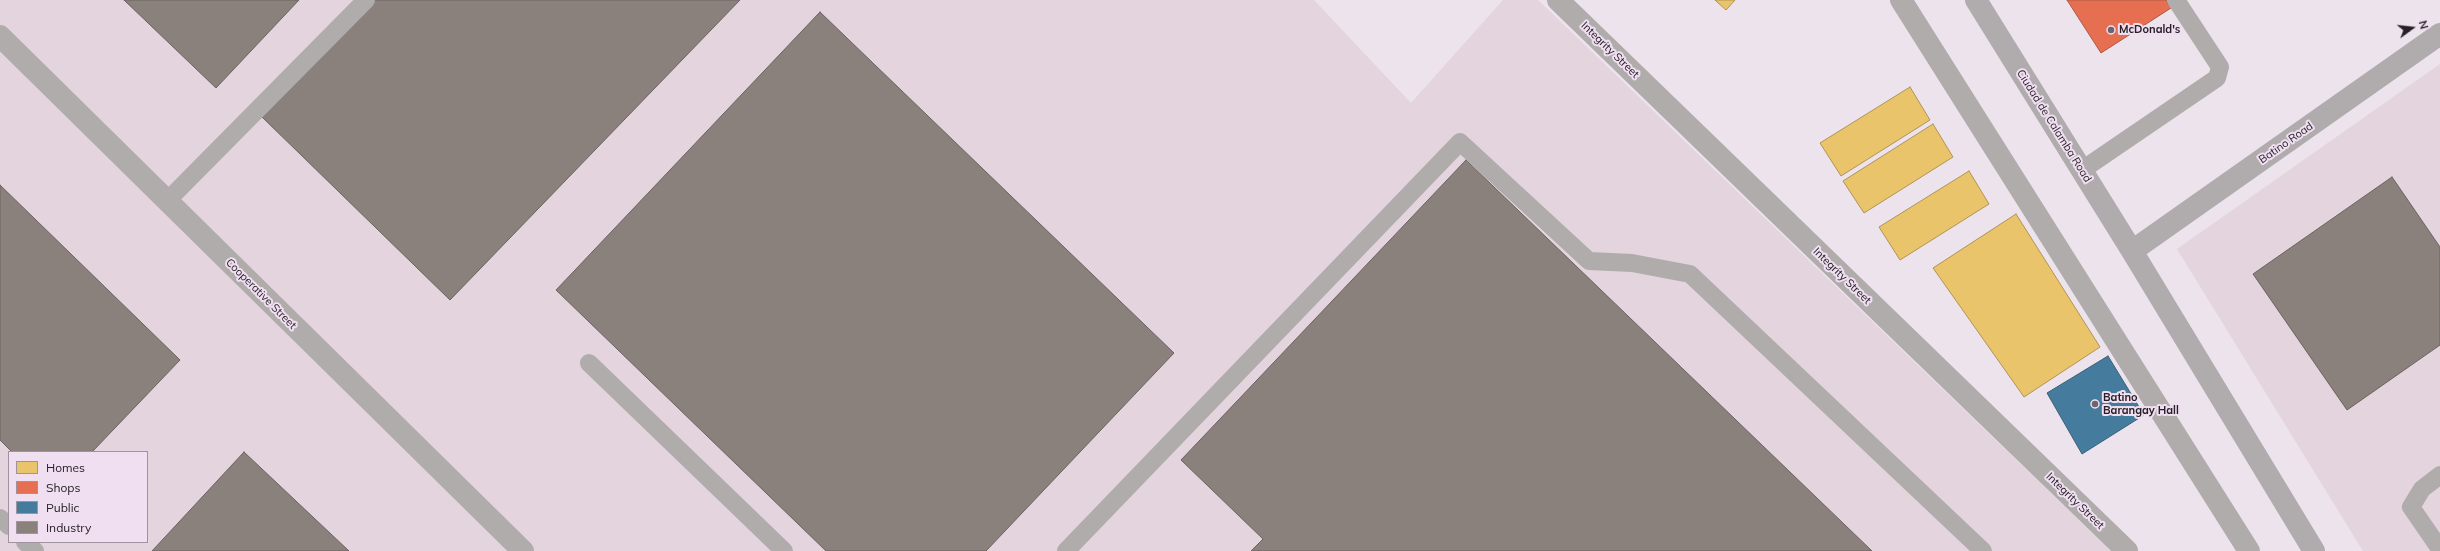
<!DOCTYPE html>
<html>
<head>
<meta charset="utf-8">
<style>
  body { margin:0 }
  #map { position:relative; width:2440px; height:551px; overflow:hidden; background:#ece3ed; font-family:Mulish,sans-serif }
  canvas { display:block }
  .legend { position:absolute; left:8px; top:451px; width:140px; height:92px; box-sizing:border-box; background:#f0dff1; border:1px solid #a093a0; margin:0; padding:5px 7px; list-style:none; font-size:12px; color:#272127 }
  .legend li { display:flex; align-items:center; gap:8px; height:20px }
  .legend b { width:20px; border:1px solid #a093a0 }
  .north { position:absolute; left:2392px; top:8px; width:40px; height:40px; -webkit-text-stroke:3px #f0dff1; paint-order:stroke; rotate:75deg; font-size:11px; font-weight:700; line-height:16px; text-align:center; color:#272127 }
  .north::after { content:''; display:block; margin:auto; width:14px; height:18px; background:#272127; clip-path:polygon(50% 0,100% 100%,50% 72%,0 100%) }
</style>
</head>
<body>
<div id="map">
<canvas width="2440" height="551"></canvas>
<ul class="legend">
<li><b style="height:11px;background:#e9c46a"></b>Homes</li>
<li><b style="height:11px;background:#e76f51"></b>Shops</li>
<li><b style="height:11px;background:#457b9d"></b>Public</li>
<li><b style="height:11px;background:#8a817c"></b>Industry</li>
</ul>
<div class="north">N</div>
</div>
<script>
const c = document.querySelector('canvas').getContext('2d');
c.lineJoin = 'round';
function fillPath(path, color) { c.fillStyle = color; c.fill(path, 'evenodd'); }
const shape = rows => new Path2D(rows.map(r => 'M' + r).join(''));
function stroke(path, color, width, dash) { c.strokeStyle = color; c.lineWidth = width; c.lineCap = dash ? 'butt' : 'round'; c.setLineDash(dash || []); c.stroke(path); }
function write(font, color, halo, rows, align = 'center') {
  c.font = font + ' Mulish,sans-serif'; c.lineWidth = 4; c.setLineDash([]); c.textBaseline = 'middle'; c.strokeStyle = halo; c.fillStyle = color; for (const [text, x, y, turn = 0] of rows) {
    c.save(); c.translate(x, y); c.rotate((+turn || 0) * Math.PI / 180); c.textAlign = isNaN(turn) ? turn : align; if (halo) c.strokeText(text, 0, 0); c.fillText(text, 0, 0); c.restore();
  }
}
fillPath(shape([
  [0,0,1314,0,1411,103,1503,0,1538,0,2111,551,0,551],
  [9,452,147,452,147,542,9,542],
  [2440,64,2440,551,2363,551,2177,249]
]), '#e3d4de');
const homes = shape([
  [1715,0,1735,0,1726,10,1715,0],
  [1910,87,1930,120,1841,176,1820,143,1910,87],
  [1933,124,1953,157,1864,213,1843,181,1933,124],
  [1969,171,1989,204,1900,260,1879,227,1969,171],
  [2016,214,2100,347,2024,397,1933,268,2016,214]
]);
fillPath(homes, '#e9c46a');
stroke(homes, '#af9356', 1);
const shops = shape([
  [2067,0,2166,0,2171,8,2101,53,2067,0]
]);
fillPath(shops, '#e76f51');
stroke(shops, '#ad5844', 1);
const public = shape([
  [2108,356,2144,415,2082,454,2047,393,2108,356]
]);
fillPath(public, '#457b9d');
stroke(public, '#3c607a', 1);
const industry = shape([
  [124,0,299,0,216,88,124,0],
  [375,0,740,0,450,300,262,117,375,0],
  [820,12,1174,353,986,551,826,551,556,290,820,12],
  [1466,160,1872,551,1251,551,1263,539,1181,460,1466,160],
  [2392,177,2440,247,2440,345,2347,410,2253,274,2392,177],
  [0,185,180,360,92,452,12,452,0,440,0,185],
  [244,452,349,551,152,551,244,452]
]);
fillPath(industry, '#8a817c');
stroke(industry, '#6c6462', 1);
stroke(shape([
  [2082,170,2217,78,2220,67,2176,0],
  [167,201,366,0],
  [589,363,784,551],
  [2440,475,2422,489,2411,507,2440,549],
  [0,518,9,526],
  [25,542,35,551],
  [1066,551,1460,142,1589,261,1632,263,1690,274,1983,551]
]), '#b0acac', 18);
stroke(shape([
  [1558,0,2127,551],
  [1901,0,2249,551],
  [0,36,523,551]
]), '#b0acac', 22);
stroke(shape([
  [1976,0,2132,251,2314,551],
  [2132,251,2440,34]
]), '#b0abad', 22);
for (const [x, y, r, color] of [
  [2111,30,4,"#6c656c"],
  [2095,404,4,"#6c656c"]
]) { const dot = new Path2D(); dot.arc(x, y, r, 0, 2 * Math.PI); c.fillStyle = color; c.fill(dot); stroke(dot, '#f0dff1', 1.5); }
write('bold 11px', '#272127', '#f0dff1', [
  ["McDonald's",2119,30],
  ["Batino",2103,398],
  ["Barangay Hall",2103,411]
], 'left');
write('11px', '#272127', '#f0dff1', [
  ["Integrity Street",1610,50,44],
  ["Ciudad de Calamba Road",2054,126,58],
  ["Batino Road",2286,143,-35],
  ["Integrity Street",1842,276,44],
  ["Cooperative Street",261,294,45],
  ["Integrity Street",2075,501,44]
]);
</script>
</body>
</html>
